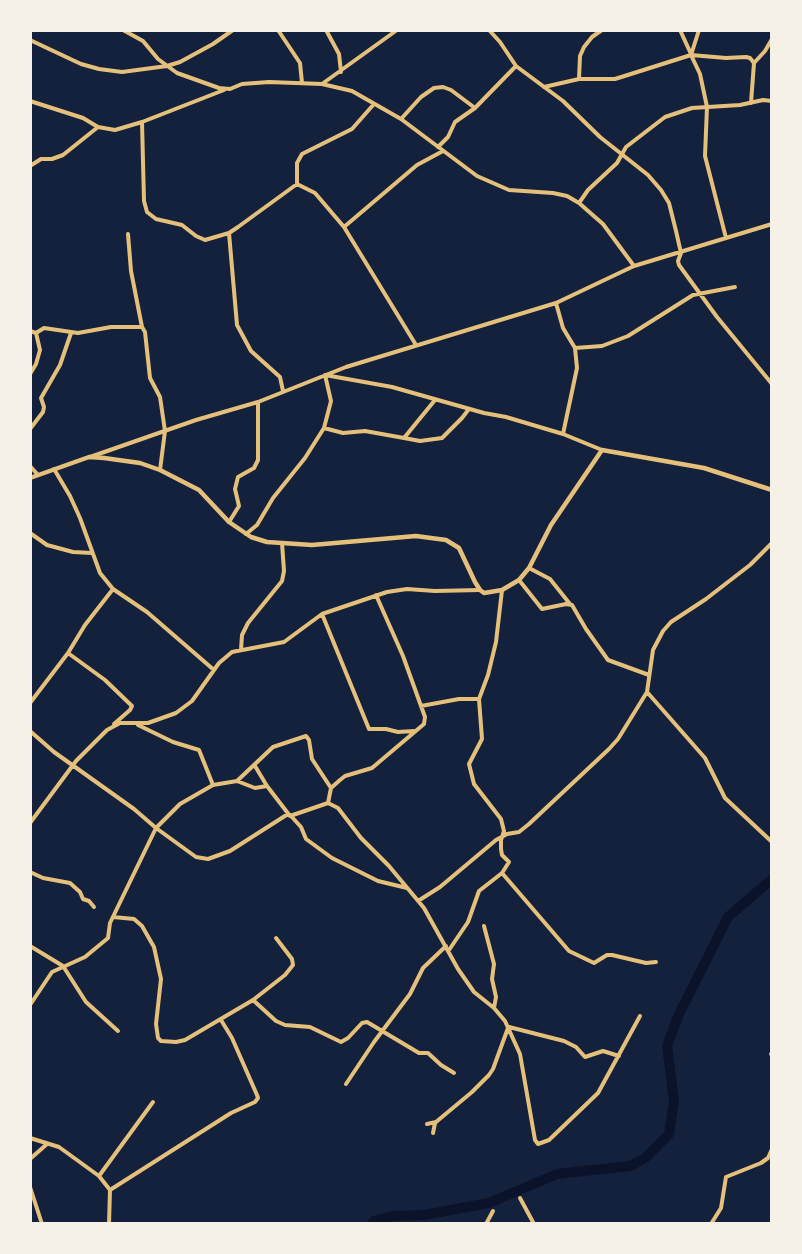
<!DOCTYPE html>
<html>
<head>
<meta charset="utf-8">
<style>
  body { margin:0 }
  #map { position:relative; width:802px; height:1254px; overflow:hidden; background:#14213d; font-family:"Roboto Serif",serif }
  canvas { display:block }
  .frame { position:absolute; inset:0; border:32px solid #f6f1e7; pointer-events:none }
</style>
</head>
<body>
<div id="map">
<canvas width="802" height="1254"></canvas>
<div class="frame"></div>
</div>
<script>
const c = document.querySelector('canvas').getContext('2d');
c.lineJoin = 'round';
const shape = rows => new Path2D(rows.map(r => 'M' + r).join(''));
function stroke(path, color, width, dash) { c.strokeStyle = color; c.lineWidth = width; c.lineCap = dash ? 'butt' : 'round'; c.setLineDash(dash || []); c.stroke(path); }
stroke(shape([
  [372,1224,374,1221,393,1216,424,1215,489,1203,557,1174,630,1166,645,1158,669,1134,674,1101,667,1046,679,1014,728,917,772,879]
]), '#0b132b', 10);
stroke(shape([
  [123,30,143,41,158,59,177,73,219,88,230,89,242,84,269,82,322,84,352,91,401,119,477,176,509,190,553,193,567,196,579,203,603,224,634,266],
  [278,30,300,63,302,83],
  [326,30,339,54,341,72],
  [489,30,500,42,516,66,563,101,600,137,648,175,661,190,669,203,676,231,681,253,678,261,679,265,717,317,772,384],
  [680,30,691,54],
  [699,30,691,55,700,74,707,107,705,156,726,238],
  [30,40,81,64,99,69,122,72,167,66,180,62,213,44,233,30],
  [754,63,765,51,772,39],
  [579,79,580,56,584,47,592,37,602,30],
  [322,84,397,30],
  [544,87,579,79,615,79,691,55,726,58,746,57,750,58,754,63,751,103],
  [30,101,83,118,98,127,115,130,142,122,224,90],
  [401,119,421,97,434,88,443,87,451,90,475,108],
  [142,122,144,201,147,212,156,219,182,225,196,236,205,240,229,233,238,227,297,184,297,163,302,154,352,129,374,104],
  [438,147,448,137,455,122,475,108,516,66],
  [30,166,41,159,52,159,63,155,98,127],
  [297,184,315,193,344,227,416,345],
  [579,203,588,190,617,163,626,147,665,117,692,108,740,105,763,100,772,101],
  [344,227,417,165,443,151],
  [229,233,237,325,251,351,280,377,283,391],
  [128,234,131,271,142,327],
  [556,303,563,328,575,348,577,368,563,434],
  [30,331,36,333,44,328,78,333,111,327,142,327,145,332,150,378,160,397,165,431,160,470],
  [575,348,602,346,628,336,693,295,735,287],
  [30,374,36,364,40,350,36,333],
  [324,428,343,433,365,431,404,438,435,400],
  [30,429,43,412,44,407,41,398,60,365,71,333],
  [404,438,420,441,442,438,462,418,469,409],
  [90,457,196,420,258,402,346,367,556,303,634,266,772,224],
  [30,466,38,475],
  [54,469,70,496,80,518,100,573,113,589,85,625,68,653,105,680,132,706,130,710,114,724],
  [229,522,239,506,235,489,238,477,254,468,258,460,258,402],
  [30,533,47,545,73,552,92,553],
  [246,534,257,525,273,498,305,458,324,428,331,401,325,375,392,387,484,413,506,417,563,434,602,450],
  [529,568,550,579,570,604],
  [519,580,542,609,566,604,572,605,586,629,608,660,649,675],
  [113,589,147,612,214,670],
  [322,614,369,729,386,729,398,732,414,731],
  [241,650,242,635,248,623,282,581,284,571,282,543],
  [647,692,705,758,725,798,772,842],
  [30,703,68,653],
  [421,706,459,699,479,699],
  [138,725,173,742,199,750,213,785,237,781,255,788,267,786,290,816,328,803,338,808,361,838,389,866,424,908,458,969,474,992,494,1008,505,1021,520,1054,535,1140,538,1144,549,1140,598,1093,640,1016],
  [30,731,54,752,134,809,156,828,196,857,208,859,230,851,288,814],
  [255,766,267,786],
  [237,781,273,747,306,736,309,740,312,759,331,788],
  [328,803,331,788,340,780,345,776,372,768,424,724,425,717,403,656,376,595],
  [291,816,301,827,306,839,332,858,378,881,407,888],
  [30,823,76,761,107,730,120,723,148,723,176,713,192,701,219,663,232,652,284,642,322,614,387,592,407,589,435,591,480,590],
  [30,872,43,878,70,883,80,892,83,899,89,901,94,907],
  [502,873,569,951,594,963,607,955,612,955,646,963,656,962],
  [418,901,440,887,496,840,507,834,519,832,529,824,609,749,618,739,647,692,653,650,663,631,671,622,706,599,750,565,772,543],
  [113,917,134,919,142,926,154,947,161,979,156,1024,158,1038,161,1041,176,1042,185,1040,253,1000,285,975,293,965,292,959,276,938],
  [484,926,494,964,492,979,496,997,494,1008],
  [30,946,63,966,86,1002,118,1031],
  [449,950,468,922,479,891,502,873,509,862,502,855,501,849,501,840,504,831,501,819,474,784,469,764,482,739,479,699,488,675,496,642,502,590],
  [253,1000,276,1021,285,1025,310,1027,341,1042,348,1038,362,1023,367,1022,419,1053,428,1053,441,1065,454,1073],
  [30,1005,52,972,85,957,108,938,110,923,156,828,180,804,213,785],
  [509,1027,564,1041,576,1047,585,1057,603,1051,619,1056],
  [771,1054,772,1054],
  [346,1084,374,1042,410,994,423,968,446,946],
  [427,1124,436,1122,472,1092,489,1075,493,1069,508,1028],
  [433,1133,435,1123],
  [30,1138,59,1147,99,1176,110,1190,109,1224],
  [30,1159,47,1144],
  [99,1176,153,1102],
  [30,1187,42,1224],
  [110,1190,231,1113,255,1102,258,1098,257,1095,232,1038,221,1020],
  [520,1198,534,1224],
  [486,1224,493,1211],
  [711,1224,721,1208,726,1177,761,1163,768,1158,772,1149]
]), '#e5c07b', 4);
stroke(shape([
  [30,478,89,457,104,458,140,463,160,470,199,490,229,522,251,537,267,542,312,545,416,536,446,540,459,548,475,582,480,590,484,593,502,590,519,580,529,568,551,525,602,450,704,468,772,490]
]), '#e5c07b', 4.5);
</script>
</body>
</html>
